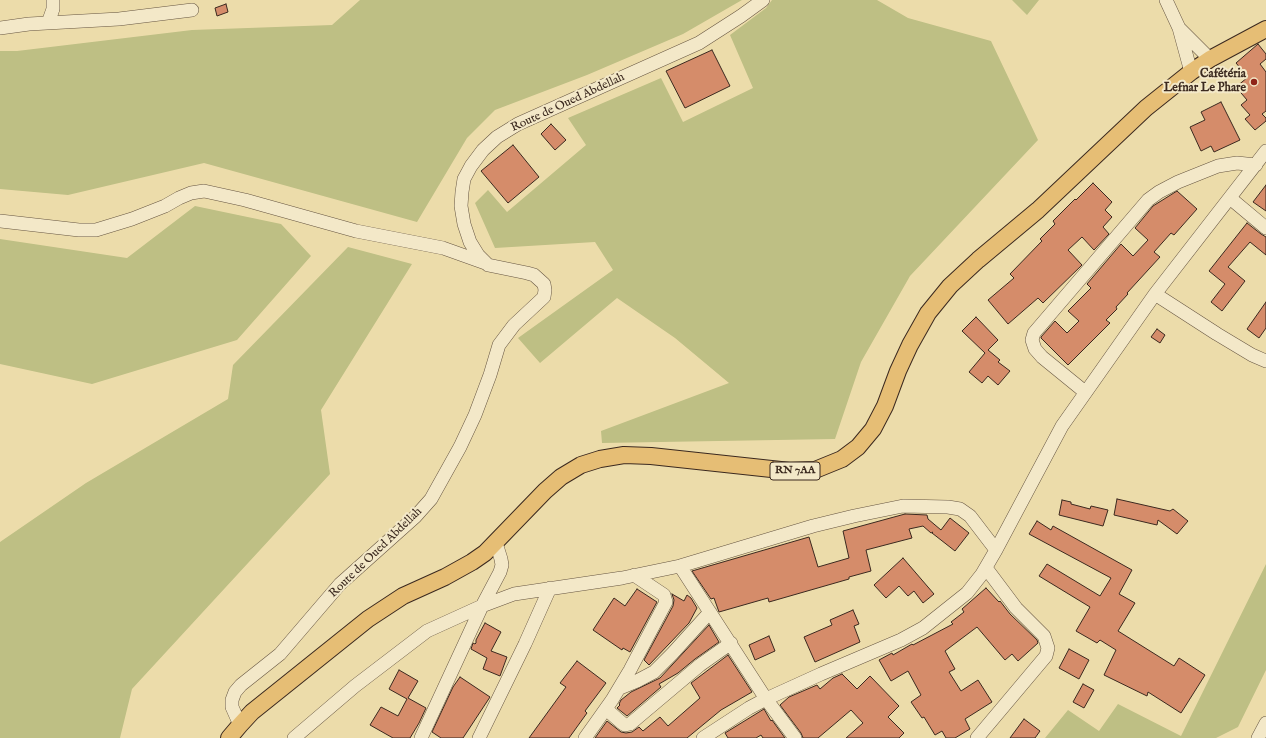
<!DOCTYPE html>
<html>
<head>
<meta charset="utf-8">
<style>
  body { margin:0 }
  canvas { display:block; background:#ecdcaa }
</style>
</head>
<body>
<canvas width="1266" height="738"></canvas>
<script>
const c = document.querySelector('canvas').getContext('2d');
c.lineJoin = 'round';
function fillPath(path, color) { c.fillStyle = color; c.fill(path, 'evenodd'); }
const shape = rows => new Path2D(rows.map(r => 'M' + r).join(''));
function stroke(path, color, width, dash) { c.strokeStyle = color; c.lineWidth = width; c.lineCap = dash ? 'butt' : 'round'; c.setLineDash(dash || []); c.stroke(path); }
function write(font, color, halo, rows, align = 'center') {
  c.font = font + ' "IM FELL English",serif'; c.lineWidth = 4; c.setLineDash([]); c.textBaseline = 'middle'; c.strokeStyle = halo; c.fillStyle = color; for (const [text, x, y, turn = 0] of rows) {
    c.save(); c.translate(x, y); c.rotate((+turn || 0) * Math.PI / 180); c.textAlign = isNaN(turn) ? turn : align; if (halo) c.strokeText(text, 0, 0); c.fillText(text, 0, 0); c.restore();
  }
}
fillPath(shape([
  [360,0,742,0,683,34,587,75,495,110,467,138,417,222,204,163,68,195,0,189,0,51,17,51,192,30,332,25],
  [772,0,877,0,908,18,991,41,1038,140,910,276,861,362,835,439,602,443,601,431,729,383,675,338,617,298,540,363,518,338,613,270,595,242,495,248,475,203,488,190,507,212,586,145,568,118,661,78,683,122,753,88,730,35,766,8],
  [1012,0,1039,0,1027,15],
  [195,206,281,224,311,256,237,340,92,384,0,364,0,239,127,258],
  [348,247,412,264,321,410,330,474,132,689,120,738,0,738,0,542,86,483,228,399,233,365],
  [1266,564,1266,670,1238,727,1216,738,1045,738,1068,710,1099,731,1118,704,1181,736]
]), '#bebf84');
const building = shape([
  [226,4,228,12,217,16,215,8,226,4],
  [1258,44,1266,54,1266,59,1260,64,1266,72,1266,111,1262,114,1266,118,1266,121,1255,130,1245,119,1250,115,1241,105,1247,100,1236,87,1248,77,1236,63,1258,44],
  [712,50,730,86,685,108,666,71,712,50],
  [1221,102,1240,140,1214,152,1211,146,1201,151,1190,127,1205,120,1201,112,1221,102],
  [551,124,566,140,555,150,541,134,551,124],
  [513,145,539,177,508,203,481,171,513,145],
  [1093,183,1112,202,1105,210,1112,217,1103,227,1109,234,1094,250,1082,237,1068,250,1082,265,1043,303,1038,298,1008,324,988,300,1014,278,1010,274,1042,241,1040,239,1055,224,1053,221,1075,199,1076,200,1093,183],
  [1266,185,1266,211,1253,202,1266,185],
  [1177,191,1197,209,1174,235,1171,233,1154,252,1160,257,1127,293,1128,294,1116,307,1117,309,1106,320,1110,323,1068,365,1041,338,1041,337,1055,321,1067,333,1079,321,1068,311,1091,288,1087,284,1121,244,1133,256,1148,240,1135,228,1153,206,1177,191],
  [1247,223,1261,234,1266,237,1266,255,1250,242,1228,267,1245,281,1222,311,1211,302,1225,284,1209,271,1247,223],
  [1266,302,1266,328,1259,338,1247,329,1266,302],
  [976,317,998,340,988,350,1000,360,998,362,1010,371,998,385,988,376,982,383,969,372,985,353,962,331,976,317],
  [1157,329,1165,335,1160,343,1151,337,1157,329],
  [1117,499,1170,511,1173,509,1188,521,1177,534,1158,520,1157,525,1114,515,1117,499],
  [1062,500,1071,502,1071,504,1090,509,1091,506,1108,510,1103,526,1059,515,1062,500],
  [905,514,927,515,928,519,941,530,950,518,969,533,955,551,932,533,933,532,931,533,923,526,909,529,912,538,866,550,871,571,849,577,849,579,769,602,768,598,719,612,714,598,711,599,692,571,809,537,818,567,849,558,843,531,905,514],
  [1037,521,1051,530,1053,526,1132,570,1119,594,1135,603,1118,631,1174,666,1179,658,1205,675,1181,713,1148,692,1147,696,1104,675,1116,650,1100,640,1097,643,1076,631,1090,607,1039,576,1047,564,1100,596,1111,578,1029,534,1037,521],
  [903,558,934,594,923,603,914,591,908,596,899,586,886,598,874,585,903,558],
  [986,588,999,602,1000,601,1010,614,1037,640,1038,643,1018,661,1012,654,1005,660,977,627,945,651,955,669,949,672,961,691,978,680,992,702,965,719,970,729,955,738,946,738,942,731,935,735,924,717,922,718,911,702,921,695,908,671,891,681,879,660,892,653,893,655,912,644,913,645,953,624,951,622,964,612,962,609,986,588],
  [637,589,657,602,630,652,623,648,622,650,593,630,614,598,625,606,637,589],
  [672,594,684,601,687,595,691,598,697,608,689,623,649,665,644,660,673,606,674,600,672,594],
  [853,610,859,624,854,626,860,642,815,662,804,637,832,625,830,620,853,610],
  [485,623,501,632,491,651,507,657,500,676,483,669,487,658,471,649,473,643,475,644,476,643,476,640,485,623],
  [709,625,719,642,695,659,678,673,659,684,661,687,627,716,617,708,620,705,619,704,621,700,631,692,660,678,709,625],
  [769,636,775,651,755,660,749,645,769,636],
  [1069,649,1089,660,1079,679,1059,668,1069,649],
  [728,655,752,692,721,710,687,738,595,738,607,721,621,732,626,733,632,732,639,727,643,731,660,717,668,726,700,698,691,683,728,655],
  [577,661,606,683,585,711,587,713,569,738,529,738,566,687,560,683,577,661],
  [399,670,418,681,408,698,426,708,419,723,410,738,393,738,370,725,381,707,398,716,407,699,389,689,399,670],
  [842,674,857,689,870,676,899,706,888,717,904,733,899,738,846,738,863,723,851,710,818,738,803,738,801,733,780,705,789,697,817,685,820,689,833,678,842,674],
  [460,677,490,697,463,738,441,738,432,732,453,687,460,677],
  [1083,684,1094,690,1084,708,1073,702,1083,684],
  [764,709,771,721,772,720,785,738,763,738,761,735,756,738,728,738,725,733,764,709],
  [1024,719,1040,731,1035,738,1010,738,1024,719]
]);
fillPath(building, '#d58c6a');
stroke(building, '#3b291f', 1);
const minor = shape([
  [1166,0,1179,28,1191,72],
  [48,23,53,9,53,0],
  [0,28,29,24,119,19,192,10],
  [1179,28,1210,59],
  [1230,198,1266,228],
  [0,221,79,230,96,230,132,219,165,206,179,198,191,193,204,191,245,200,356,231,443,248,485,263],
  [1155,294,1217,334,1252,355,1266,361],
  [1085,392,1042,357,1035,349,1032,340,1034,333,1148,200,1159,192,1178,182,1218,166,1237,163,1256,165],
  [680,566,766,699,795,738],
  [620,688,637,681,654,672,672,654,710,612],
  [606,709,622,723,625,725,630,724,700,665,731,643],
  [240,725,232,707,232,700,235,692,241,685,280,654,340,584,415,517,431,499,460,447,475,415,490,375,499,345,514,325,544,297,545,290,544,284,534,275,527,273,488,265,478,255,470,242,464,224,461,206,462,192,464,179,471,166,483,150,497,137,518,124,699,43,741,16,763,0],
  [294,738,355,686,427,631,482,606,514,594,622,578,680,566,813,526,854,516,903,506,948,507,960,509,970,516,996,550],
  [421,738,482,606,500,572,502,565,501,559,496,543],
  [479,738,525,644,550,588],
  [585,738,612,700,630,670,666,602,664,595,634,575],
  [703,738,749,708,766,699,821,674,901,640,923,628,967,593,982,574,996,550,1062,426,1155,294,1266,151],
  [977,738,1046,656,1048,648,1044,636,1016,608,986,568],
  [1258,738,1266,723]
]);
const major = shape([
  [229,738,240,725,252,712,368,619,403,596,445,577,472,562,485,553,545,491,561,477,581,465,600,459,624,455,651,456,790,471,815,470,842,459,858,447,873,429,885,406,898,371,910,345,928,313,950,286,978,260,1038,210,1146,108,1191,72,1210,59,1266,29]
]);
stroke(minor, '#675642', 14);
stroke(major, '#3b291f', 18);
stroke(minor, '#f3e8c8', 13);
stroke(major, '#e6be75', 16);
for (const [x, y, r, color] of [
  [1254,82,4,"#8f2418"]
]) { const dot = new Path2D(); dot.arc(x, y, r, 0, 2 * Math.PI); c.fillStyle = color; c.fill(dot); stroke(dot, '#f3e8c8', 1.5); }
for (const [x, y, w] of [
  [795,471,50]
]) { const box = new Path2D(); box.roundRect(x - w / 2, y - 9, w, 18, 3); c.fillStyle = '#f3e8c8'; c.fill(box); stroke(box, '#3b291f', 1); }
write('bold 11px', '#3b291f', null, [
  ["RN 7AA",795,471]
]);
write('bold 12px', '#3b291f', '#f3e8c8', [
  ["Cafétéria",1246,75],
  ["Lefnar Le Phare",1246,89]
], 'right');
write('12px', '#3b291f', '#f3e8c8', [
  ["Route de Oued Abdellah",568,103,-25],
  ["Route de Oued Abdellah",376,553,-44]
]);
</script>
</body>
</html>
